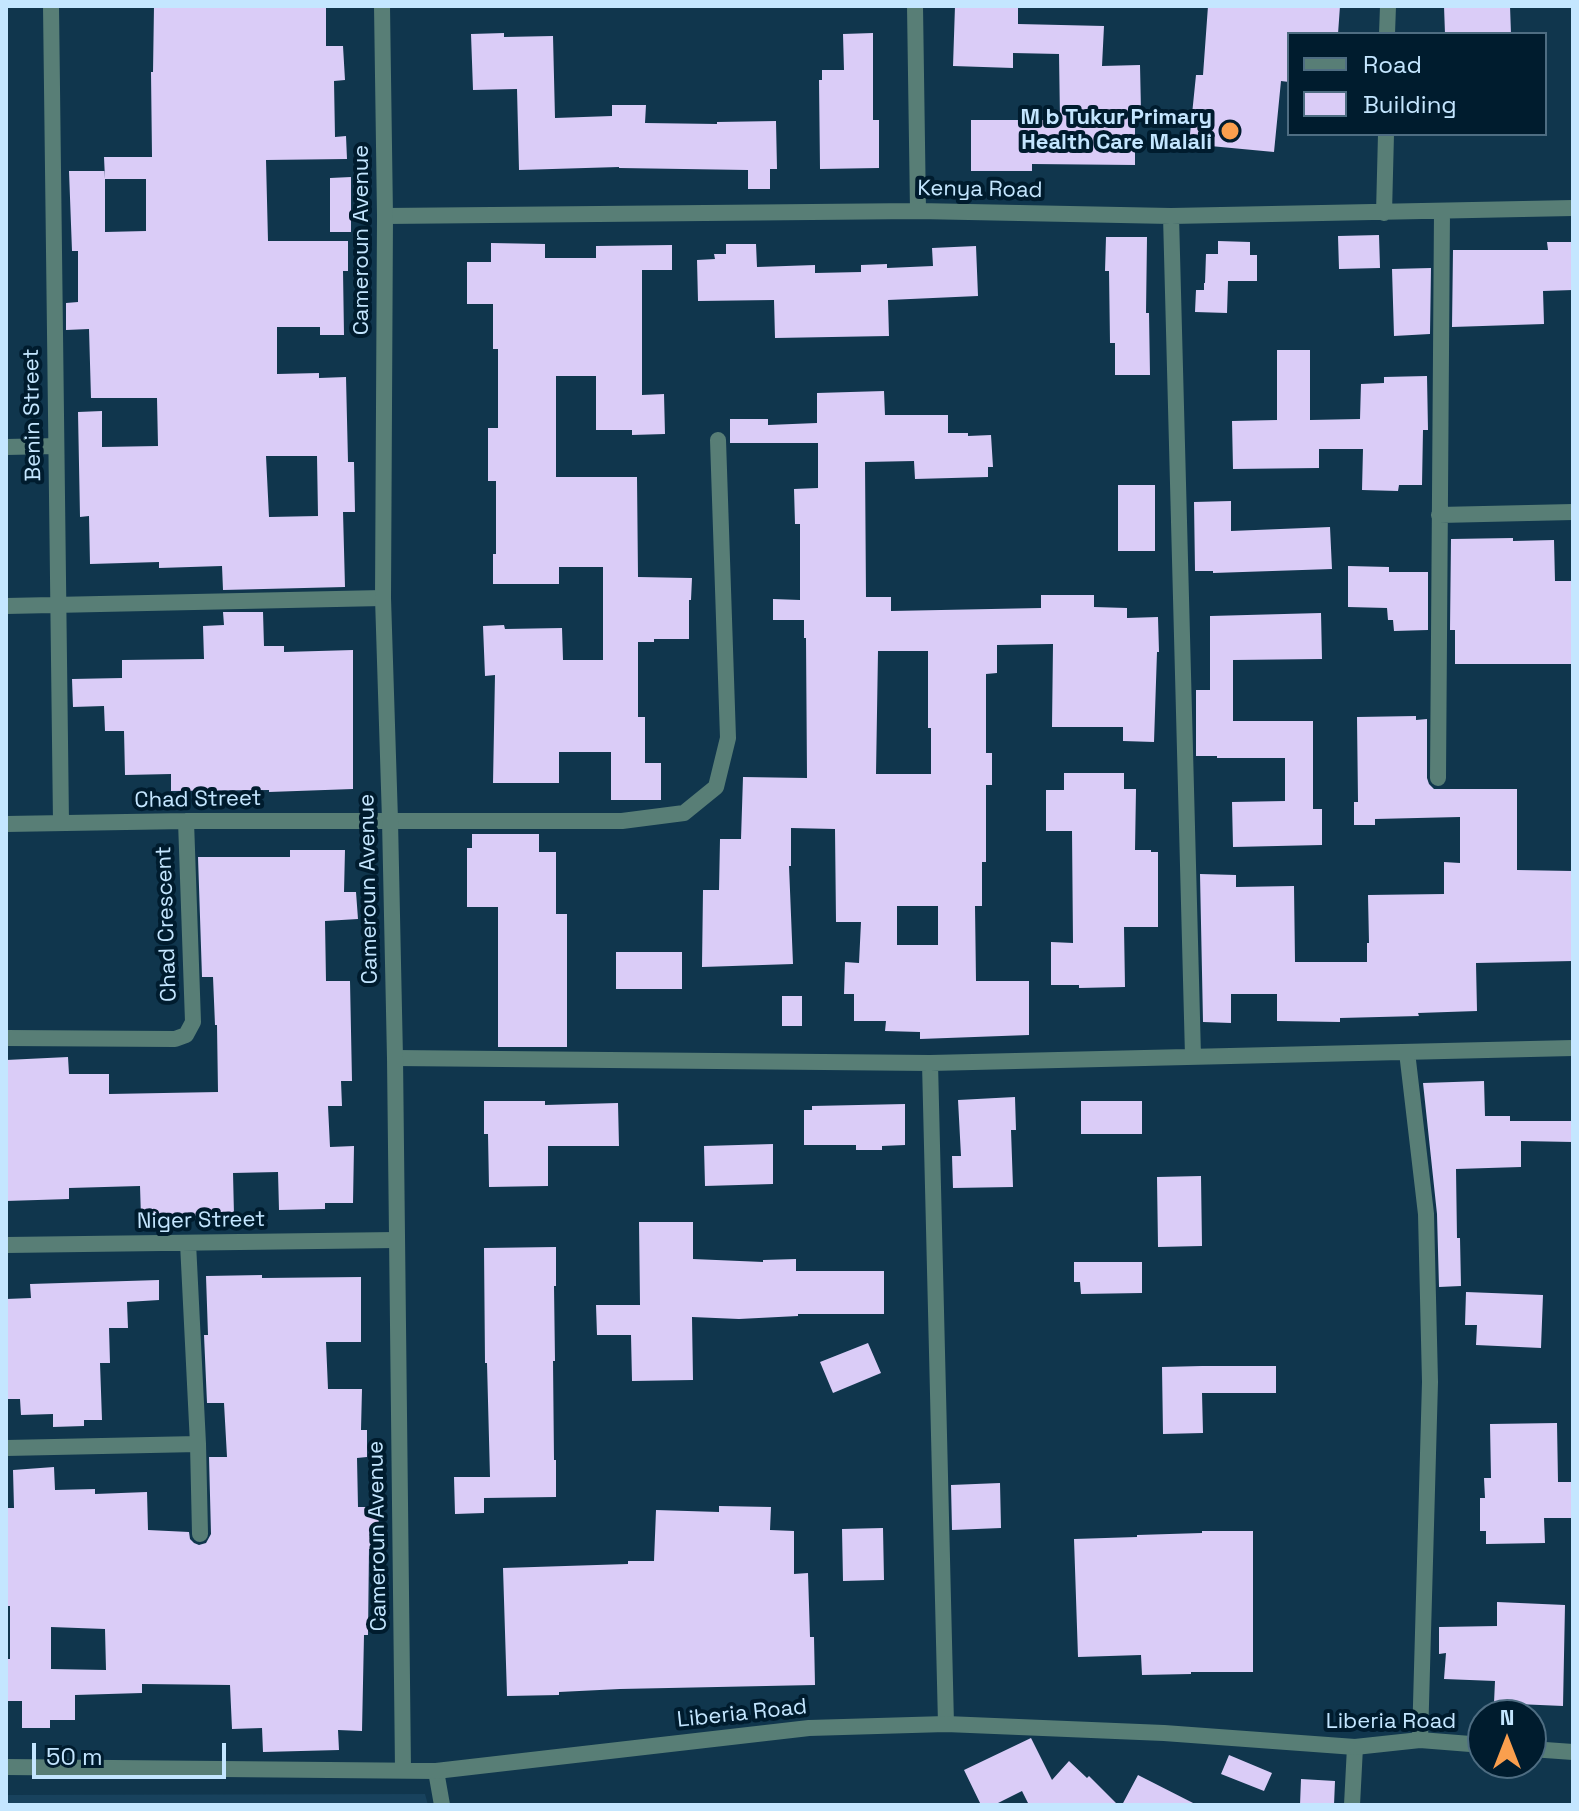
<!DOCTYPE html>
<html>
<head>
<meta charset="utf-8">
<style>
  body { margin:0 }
  #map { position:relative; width:1579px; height:1811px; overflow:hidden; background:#10364d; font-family:"Space Grotesk",sans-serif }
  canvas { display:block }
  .frame { position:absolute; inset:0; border:8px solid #c4e6ff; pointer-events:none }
  .legend { position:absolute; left:1287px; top:32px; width:260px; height:104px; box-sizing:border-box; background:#001c2e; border:2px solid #4e6d82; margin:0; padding:10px 14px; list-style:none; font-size:24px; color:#c4e6ff }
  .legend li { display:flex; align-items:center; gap:16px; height:40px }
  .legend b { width:40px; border:2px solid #4e6d82 }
  .north { position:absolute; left:1467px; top:1699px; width:80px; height:80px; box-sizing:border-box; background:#001c2e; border:2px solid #4e6d82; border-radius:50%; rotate:0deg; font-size:22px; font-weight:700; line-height:32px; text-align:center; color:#c4e6ff }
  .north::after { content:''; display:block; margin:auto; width:28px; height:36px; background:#fa9f4e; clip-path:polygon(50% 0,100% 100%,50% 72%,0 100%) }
  .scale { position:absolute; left:32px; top:1743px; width:194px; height:36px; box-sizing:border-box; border:4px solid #c4e6ff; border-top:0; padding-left:10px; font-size:24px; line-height:28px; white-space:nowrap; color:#c4e6ff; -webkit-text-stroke:6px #001c2e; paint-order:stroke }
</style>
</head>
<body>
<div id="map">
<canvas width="1579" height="1811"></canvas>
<div class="frame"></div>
<ul class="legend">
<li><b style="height:10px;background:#587e76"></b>Road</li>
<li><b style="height:22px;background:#daccf7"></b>Building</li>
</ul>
<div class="north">N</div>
<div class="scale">50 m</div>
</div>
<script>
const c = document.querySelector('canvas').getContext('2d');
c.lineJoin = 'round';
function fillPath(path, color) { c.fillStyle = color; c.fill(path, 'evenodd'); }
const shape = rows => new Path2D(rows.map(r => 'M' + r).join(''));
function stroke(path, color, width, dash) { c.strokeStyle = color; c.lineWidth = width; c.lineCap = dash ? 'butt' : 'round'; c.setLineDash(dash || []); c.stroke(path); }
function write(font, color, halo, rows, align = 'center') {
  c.font = font + ' "Space Grotesk",sans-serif'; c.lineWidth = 8; c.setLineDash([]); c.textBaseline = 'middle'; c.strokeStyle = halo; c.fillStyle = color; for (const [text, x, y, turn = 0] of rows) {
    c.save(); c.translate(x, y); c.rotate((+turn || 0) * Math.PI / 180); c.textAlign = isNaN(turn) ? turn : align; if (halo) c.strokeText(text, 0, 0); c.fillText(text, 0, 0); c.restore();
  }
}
fillPath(shape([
  [425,1794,428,1805,6,1805,6,1795]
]), '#18425d');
fillPath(shape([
  [154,6,326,6,326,46,343,46,345,80,334,81,335,137,346,136,347,159,266,160,268,241,348,241,348,271,343,271,344,335,320,335,320,327,277,327,277,374,319,373,319,378,346,377,348,462,354,462,355,512,343,512,345,587,223,590,222,566,159,568,159,562,90,564,89,516,80,517,78,412,102,411,102,447,158,446,157,398,91,398,89,329,66,330,66,303,78,302,78,251,72,251,69,171,105,171,105,232,146,231,146,179,105,179,104,157,152,157,151,72,153,72],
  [266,456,317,456,318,516,269,517],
  [955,6,1018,6,1018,24,1104,26,1102,66,1140,65,1141,111,1135,111,1135,165,1032,164,1032,171,971,171,971,120,1060,120,1059,54,1013,53,1013,68,953,66],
  [1208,6,1340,6,1338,34,1289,34,1289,82,1281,81,1274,152,1189,144,1196,75,1203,75],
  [1444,6,1510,6,1511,34,1445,34],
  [504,33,504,37,553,36,555,118,612,116,612,105,646,105,645,123,717,124,717,122,776,121,777,169,770,169,770,189,748,189,748,170,619,168,619,167,519,170,517,89,473,90,471,34],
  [873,33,873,120,879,120,879,168,820,169,819,80,822,80,822,70,844,70,843,34],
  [351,177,351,232,330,232,330,178],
  [1379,235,1380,268,1339,269,1338,236],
  [1106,237,1147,237,1146,313,1149,313,1150,375,1115,375,1115,343,1110,343,1109,271,1105,271],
  [1218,241,1250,242,1250,255,1257,255,1257,281,1228,281,1227,313,1195,312,1196,290,1204,290,1204,283,1205,283,1206,254,1218,254],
  [1547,242,1573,242,1573,290,1543,291,1544,324,1452,327,1453,250,1548,250],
  [491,243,545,244,545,258,596,258,596,246,672,245,672,270,642,270,642,395,664,394,665,434,632,435,632,430,596,430,596,376,556,376,556,477,637,477,638,577,692,578,691,600,689,600,689,639,654,639,654,642,638,642,638,717,645,717,645,763,661,763,661,800,611,800,611,752,559,752,559,783,493,783,495,675,485,676,483,626,504,625,505,629,562,628,563,660,603,660,603,567,559,567,559,584,493,584,493,554,496,554,496,481,488,481,488,428,498,428,498,349,493,349,493,304,467,304,467,262,491,262],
  [726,244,756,244,757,267,815,265,815,273,861,272,861,265,887,264,887,268,933,266,932,248,976,246,978,296,888,300,889,336,775,338,774,300,698,301,697,260,715,259,714,254,726,254],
  [1431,268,1430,334,1394,336,1392,269],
  [1277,350,1310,350,1310,420,1360,419,1361,384,1384,383,1384,377,1427,376,1428,430,1423,430,1422,485,1399,485,1398,491,1362,490,1363,449,1319,449,1319,468,1233,469,1232,421,1277,420],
  [884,391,885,415,948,415,948,433,968,433,968,436,991,435,993,467,988,467,988,477,915,479,914,461,865,462,866,597,891,597,891,611,1041,608,1041,595,1094,595,1094,607,1127,608,1127,618,1158,617,1159,652,1157,652,1154,742,1123,741,1123,727,1052,727,1053,644,997,645,997,673,986,674,986,753,992,753,992,785,986,785,986,862,982,862,982,906,975,906,976,981,1029,981,1029,1035,920,1039,920,1032,885,1031,886,1021,854,1021,854,994,844,994,845,962,859,963,861,922,836,922,835,829,791,828,791,866,789,866,793,964,702,967,703,890,719,890,720,839,741,839,743,777,807,778,806,638,804,638,804,620,773,620,773,599,800,600,800,524,795,524,794,489,818,488,818,443,730,443,730,419,768,419,768,425,817,423,817,393],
  [878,651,928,651,928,728,931,728,931,774,876,774],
  [897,906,938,906,938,945,897,945],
  [1118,485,1155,485,1155,551,1118,551],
  [1231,501,1231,531,1330,527,1332,569,1213,573,1213,571,1195,571,1194,502],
  [1513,538,1513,541,1554,540,1555,581,1573,581,1573,664,1455,664,1455,630,1450,630,1451,539],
  [1348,566,1389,567,1389,572,1428,572,1428,630,1394,631,1393,620,1388,620,1387,608,1348,607],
  [223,612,263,612,264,646,284,646,284,652,353,650,353,789,269,792,269,790,171,791,171,774,125,775,124,731,105,731,104,706,73,707,72,679,122,678,122,660,204,659,203,626,224,625],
  [1321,613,1322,659,1233,660,1233,721,1313,721,1313,809,1322,809,1322,845,1233,847,1232,802,1285,801,1285,758,1217,758,1217,756,1196,756,1196,690,1210,690,1210,616],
  [1416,716,1416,720,1427,719,1427,778,1429,784,1434,789,1517,789,1517,870,1572,871,1573,961,1476,963,1477,1011,1418,1013,1419,1016,1340,1018,1340,1022,1277,1021,1277,994,1231,994,1231,1023,1203,1022,1200,874,1236,875,1236,887,1294,886,1295,962,1367,962,1367,943,1369,943,1368,895,1444,894,1444,862,1460,863,1460,817,1375,819,1375,825,1354,825,1354,802,1358,802,1357,717],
  [1064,773,1124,773,1124,789,1136,789,1135,850,1151,850,1151,852,1158,852,1158,927,1124,927,1125,987,1079,988,1079,985,1051,985,1051,942,1073,943,1072,831,1046,831,1046,790,1064,790],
  [472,834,539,834,539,852,556,852,556,914,567,914,567,1047,498,1047,498,907,467,907,467,848,472,848],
  [290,850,345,850,344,892,356,892,358,919,325,921,326,981,350,981,352,1081,341,1081,342,1106,328,1106,330,1147,354,1146,353,1203,325,1203,325,1209,279,1210,278,1172,233,1173,234,1215,141,1217,140,1186,69,1188,69,1199,6,1201,6,1060,68,1057,69,1074,109,1074,109,1094,218,1092,217,1025,215,1025,213,977,202,977,198,857,290,857],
  [616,952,682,952,682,989,616,989],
  [782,996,802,996,802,1026,782,1026],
  [1484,1081,1485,1116,1510,1116,1510,1121,1573,1121,1573,1142,1521,1141,1521,1167,1456,1169,1457,1238,1460,1238,1461,1286,1439,1287,1437,1214,1423,1083],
  [1015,1097,1016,1130,1011,1130,1013,1187,953,1188,952,1156,961,1156,958,1100],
  [484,1101,545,1101,545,1105,618,1103,619,1146,548,1146,548,1186,489,1187,488,1134,484,1134],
  [1081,1101,1142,1101,1142,1134,1081,1134],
  [905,1104,905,1145,882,1146,882,1150,856,1150,856,1145,804,1145,804,1110,812,1110,812,1106],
  [773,1144,773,1184,705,1186,704,1146],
  [1201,1176,1202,1246,1158,1247,1157,1177],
  [639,1222,693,1222,693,1259,763,1262,763,1260,796,1259,796,1271,884,1271,884,1314,798,1314,798,1316,739,1319,692,1317,693,1380,632,1381,631,1335,597,1335,596,1305,640,1305],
  [556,1247,556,1286,554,1286,555,1361,553,1361,554,1460,556,1460,556,1497,484,1498,484,1513,455,1514,454,1477,490,1477,487,1363,485,1363,484,1248],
  [1074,1262,1142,1262,1142,1293,1081,1294,1080,1282,1074,1282],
  [262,1275,262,1278,361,1277,361,1342,326,1342,328,1389,362,1389,361,1430,367,1430,367,1457,357,1458,358,1507,378,1507,380,1549,369,1549,368,1635,364,1635,362,1731,338,1730,339,1750,263,1752,262,1728,232,1729,230,1685,142,1684,142,1693,75,1695,75,1720,50,1720,50,1728,22,1728,22,1701,7,1701,8,1659,10,1659,10,1606,6,1606,6,1508,14,1508,13,1470,54,1467,55,1490,95,1489,95,1494,147,1492,148,1530,189,1532,190,1539,194,1543,199,1545,206,1543,211,1534,209,1457,227,1457,224,1403,207,1403,204,1335,208,1335,206,1276],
  [51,1627,105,1629,106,1670,51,1669],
  [159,1280,159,1300,127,1302,128,1328,109,1328,110,1363,100,1363,102,1420,84,1420,84,1426,53,1427,53,1414,21,1415,20,1399,6,1399,6,1299,31,1298,30,1284],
  [1466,1292,1543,1295,1541,1348,1476,1345,1477,1325,1465,1325],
  [868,1343,881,1373,833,1393,820,1362],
  [1202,1366,1276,1366,1276,1393,1202,1393,1203,1433,1163,1434,1162,1367],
  [1557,1423,1558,1482,1573,1482,1573,1518,1544,1518,1545,1543,1486,1544,1486,1531,1480,1531,1480,1498,1485,1498,1484,1478,1491,1478,1490,1424],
  [1000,1483,1001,1528,952,1530,951,1485],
  [719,1506,771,1507,770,1530,794,1531,794,1574,808,1573,810,1637,814,1637,815,1685,620,1689,559,1692,559,1695,507,1696,503,1568,628,1564,628,1561,654,1561,656,1510,719,1512],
  [883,1528,884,1580,843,1581,842,1529],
  [1202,1531,1253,1531,1253,1672,1191,1672,1191,1674,1142,1675,1141,1655,1078,1657,1074,1539,1137,1537,1137,1535,1202,1533],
  [1497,1602,1565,1605,1563,1706,1494,1703,1495,1681,1444,1679,1446,1653,1439,1654,1439,1627,1497,1626],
  [1031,1738,1052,1780,1069,1761,1087,1778,1089,1776,1118,1805,1029,1805,1022,1791,994,1805,981,1805,964,1770],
  [1229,1755,1272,1773,1264,1791,1221,1774],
  [1138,1775,1197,1805,1122,1805],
  [1301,1779,1335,1781,1334,1805,1300,1805]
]), '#daccf7');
stroke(shape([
  [51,6,61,823],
  [915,6,918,211],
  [1387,34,1388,6],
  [1384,213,1386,134],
  [385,216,918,211,1171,216,1573,208],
  [1171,216,1193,1056],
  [6,447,55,446],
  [1439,515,1573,512],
  [6,606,383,598],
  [1438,778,1442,211],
  [6,824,186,821,622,821,684,813,716,787,728,738,718,440],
  [6,1038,175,1039,186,1035,193,1022,186,821],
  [1407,1052,1426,1214,1430,1382,1420,1740],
  [395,1058,930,1063,1573,1048],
  [930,1063,946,1724],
  [188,1243,198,1444,200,1534],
  [6,1245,396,1240],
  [6,1448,198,1444],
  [436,1771,442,1805],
  [1352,1805,1355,1747]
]), '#587e76', 16);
stroke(shape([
  [382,6,385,216,383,598,390,820,395,1058,403,1770],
  [1531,1749,1573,1752],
  [6,1767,436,1771,809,1728,946,1724,1164,1733,1355,1747,1420,1740,1483,1745]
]), '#587e76', 16);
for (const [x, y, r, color] of [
  [1230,131,10,"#fa9f4e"]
]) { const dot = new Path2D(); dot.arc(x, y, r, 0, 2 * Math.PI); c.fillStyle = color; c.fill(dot); stroke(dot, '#001c2e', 3); }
write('bold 22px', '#c4e6ff', '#001c2e', [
  ["M b Tukur Primary",1212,118],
  ["Health Care Malali",1212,143]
], 'right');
write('22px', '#c4e6ff', '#001c2e', [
  ["Kenya Road",980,190,1],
  ["Cameroun Avenue",362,240,-90],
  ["Benin Street",33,415,-91],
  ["Chad Street",198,800,-1],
  ["Cameroun Avenue",369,889,-91],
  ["Chad Crescent",167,924,-92],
  ["Niger Street",201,1221,-1],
  ["Cameroun Avenue",378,1536,-91],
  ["Liberia Road",742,1714,-6],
  ["Liberia Road",1391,1722]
]);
</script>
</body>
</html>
